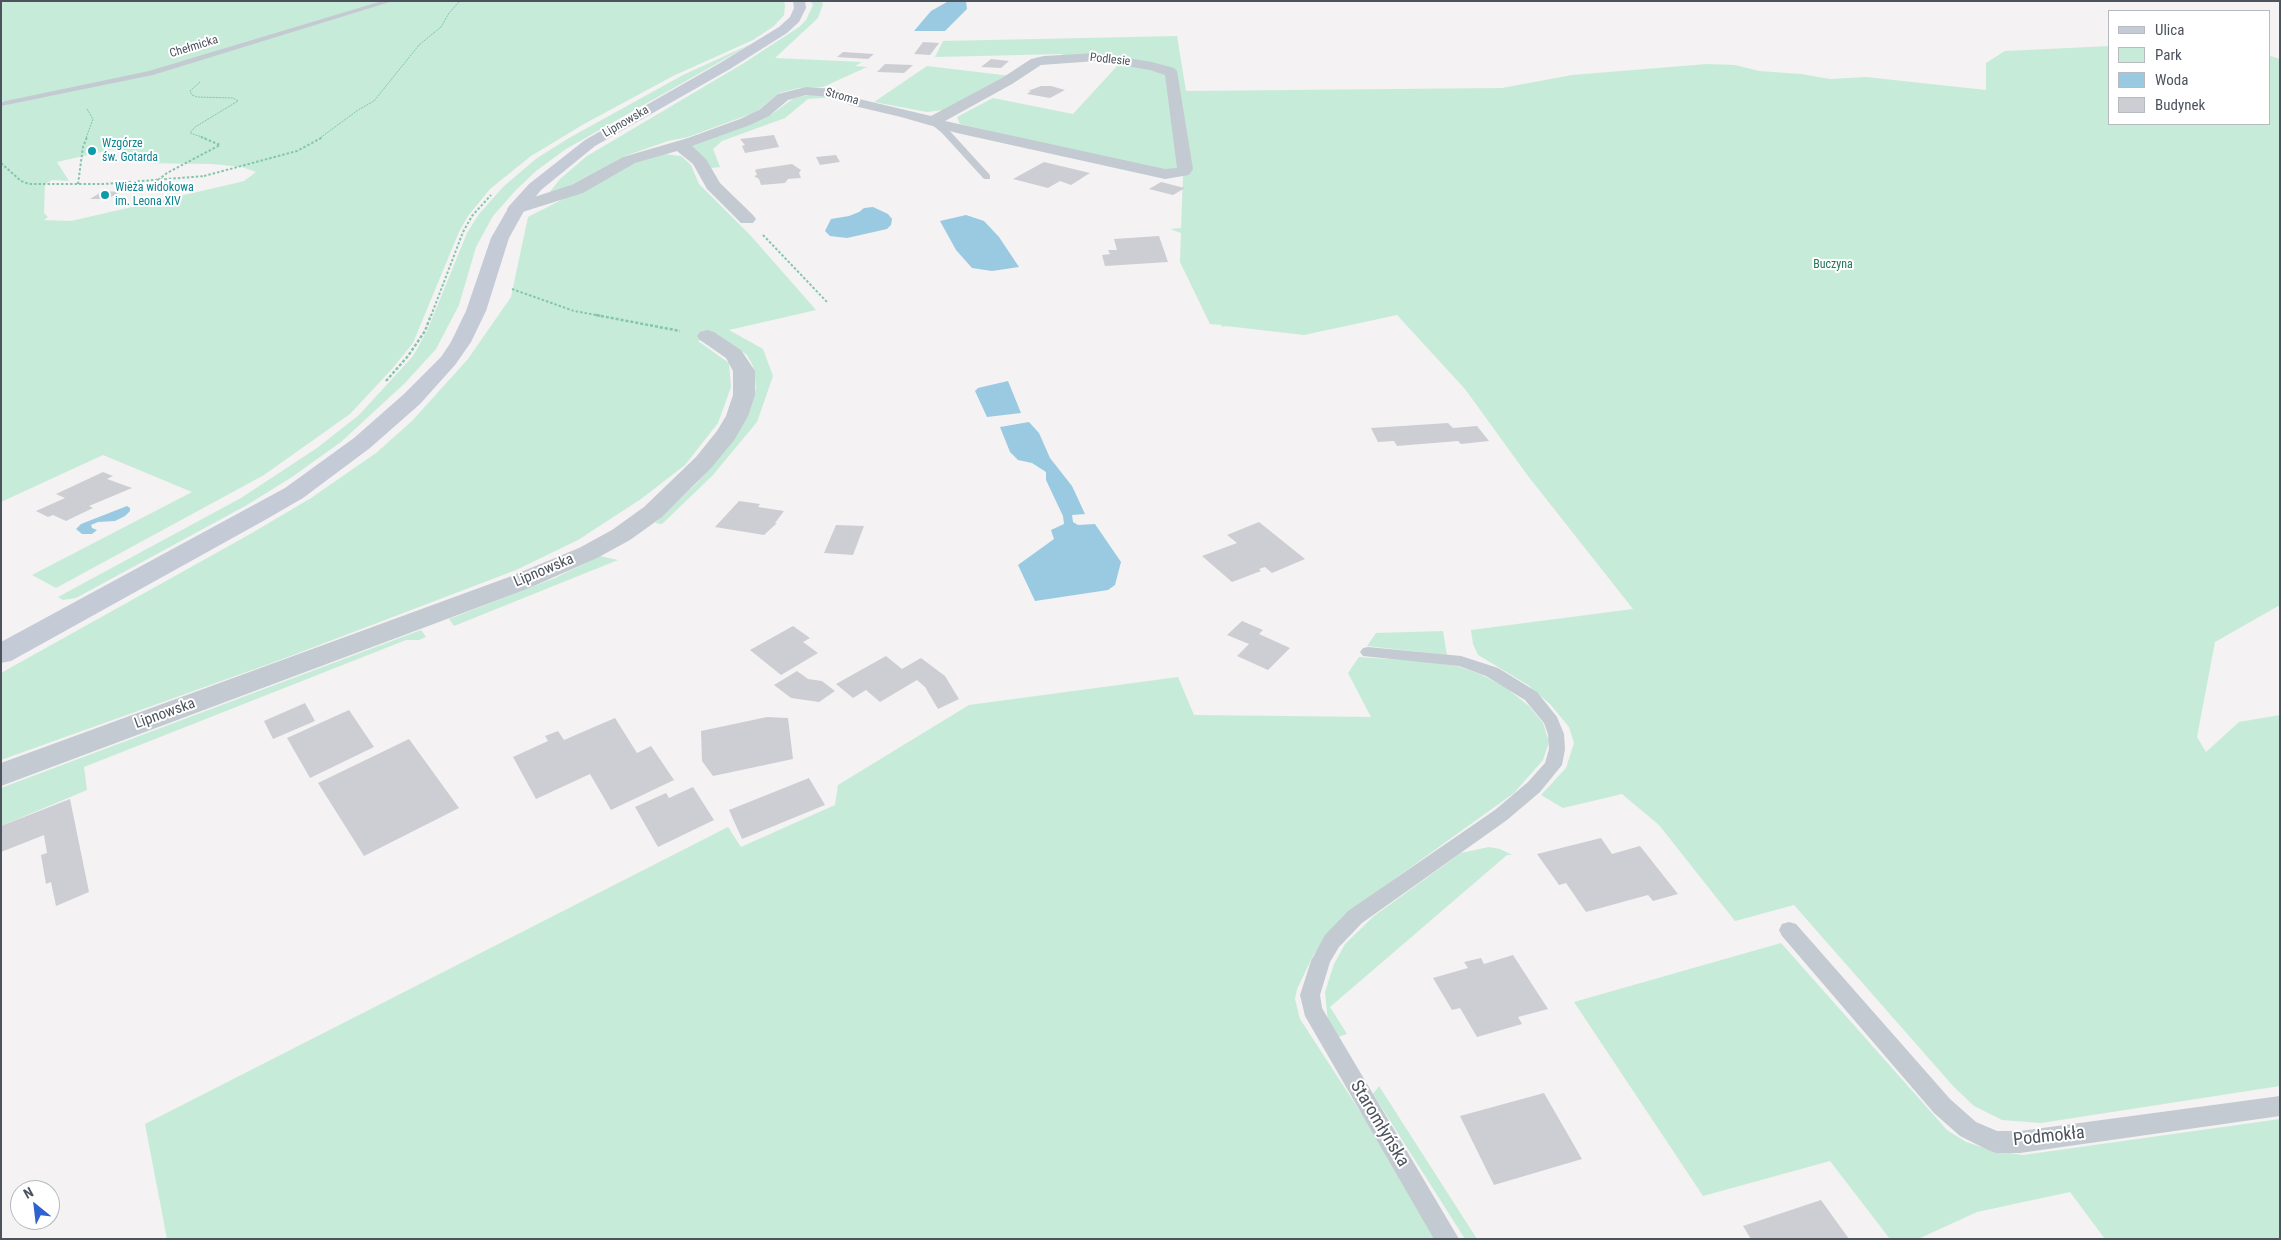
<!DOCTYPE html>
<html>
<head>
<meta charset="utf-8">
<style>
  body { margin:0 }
  #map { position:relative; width:2281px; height:1240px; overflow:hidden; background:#f4f2f2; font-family:"Roboto Condensed",sans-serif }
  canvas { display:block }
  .frame { position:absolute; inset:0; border:2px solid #4c535d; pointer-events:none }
  .legend { position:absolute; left:2108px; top:10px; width:162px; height:115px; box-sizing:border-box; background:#fff; border:1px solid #b7babe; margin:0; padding:6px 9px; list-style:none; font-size:15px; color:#4c535d }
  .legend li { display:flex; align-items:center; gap:10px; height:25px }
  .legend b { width:25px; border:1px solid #b7babe }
  .north { position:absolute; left:10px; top:1180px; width:50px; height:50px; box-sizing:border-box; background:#fff; border:1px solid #b7babe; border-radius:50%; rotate:331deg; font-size:14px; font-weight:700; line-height:20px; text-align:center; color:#4c535d }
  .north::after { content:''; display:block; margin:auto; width:18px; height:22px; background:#3062cf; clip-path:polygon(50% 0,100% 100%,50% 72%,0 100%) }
</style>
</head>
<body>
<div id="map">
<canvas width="2281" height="1240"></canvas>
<div class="frame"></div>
<ul class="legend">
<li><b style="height:6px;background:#c5cbd6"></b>Ulica</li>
<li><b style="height:14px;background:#c7ebd9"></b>Park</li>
<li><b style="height:14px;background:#99cae2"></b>Woda</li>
<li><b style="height:14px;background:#cdced3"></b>Budynek</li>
</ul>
<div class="north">N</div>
</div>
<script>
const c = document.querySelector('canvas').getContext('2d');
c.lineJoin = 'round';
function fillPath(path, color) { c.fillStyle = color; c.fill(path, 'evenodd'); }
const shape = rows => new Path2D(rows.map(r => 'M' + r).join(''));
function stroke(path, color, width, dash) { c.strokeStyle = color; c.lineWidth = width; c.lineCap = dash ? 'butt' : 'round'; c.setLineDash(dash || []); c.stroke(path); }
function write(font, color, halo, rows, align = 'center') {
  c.font = font + ' "Roboto Condensed",sans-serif'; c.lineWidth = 4; c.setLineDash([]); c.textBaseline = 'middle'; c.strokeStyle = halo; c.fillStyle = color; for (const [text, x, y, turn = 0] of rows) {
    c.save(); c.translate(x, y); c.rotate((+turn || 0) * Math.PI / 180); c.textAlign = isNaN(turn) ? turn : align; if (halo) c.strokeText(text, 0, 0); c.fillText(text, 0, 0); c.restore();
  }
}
fillPath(shape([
  [1,1,784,1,785,6,784,15,774,26,753,40,673,76,584,124,531,156,490,189,468,216,459,232,413,343,392,369,350,414,264,475,56,588,32,575,192,492,103,455,1,502,1,104,4,101,1,101],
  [114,149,142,163,212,164,242,167,256,172,244,181,232,184,71,221,44,220,48,217,44,213,45,184,52,180,69,181,57,162],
  [811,1,821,1,823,4,818,18,775,58,862,62,855,66,867,67,823,87,799,88,779,93,756,112,688,137,668,141,625,156,561,190,549,193,560,179,587,156,744,63,799,27,806,20,813,5],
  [1177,36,1186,91,1502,88,1572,75,1707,64,1735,65,1759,71,1801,74,1830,79,1866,77,1986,90,1986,63,2005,51,2110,46,2110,124,2270,124,2270,56,2280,59,2280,605,2215,642,2197,737,2206,752,2239,722,2280,715,2280,1086,2041,1123,2002,1120,1974,1106,1953,1086,1794,905,1735,921,1659,825,1622,794,1563,808,1541,795,1566,768,1574,743,1569,727,1550,704,1528,685,1478,655,1473,644,1471,630,1633,609,1528,476,1465,389,1397,315,1304,335,1226,326,1221,327,1222,325,1210,324,1180,262,1181,233,1170,229,1181,228,1183,176,960,124,957,117,993,98,1073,114,1118,65,1095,60,1062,61,1062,54,935,57,943,41],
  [753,43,566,149,536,171,515,191,493,216,476,247,459,305,436,349,405,383,341,442,292,477,247,505,76,598,63,600,58,597,241,498,317,448,359,415,413,356,427,331,467,233,479,214,504,186,537,158,569,138,683,75],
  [927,66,1011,76,943,110,927,112,874,102],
  [813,94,835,97,808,99,785,118,722,141,713,149,720,167,711,168,691,146,772,114,794,98],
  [664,154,681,156,691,165,699,184,751,236,816,310,729,330,763,349,773,376,757,422,713,475,662,524,655,523,697,483,722,453,748,411,756,388,753,366,747,355,717,334,698,341,729,363,731,387,718,423,685,465,641,499,578,540,516,570,280,660,1,760,1,673,252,533,311,498,376,453,412,421,468,359,511,297,528,217,634,163],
  [600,556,618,560,454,626,449,619,555,578],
  [421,630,426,637,419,640,406,640,84,767,87,790,1,826,1,788],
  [1443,631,1447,655,1367,646,1376,633],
  [1359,657,1419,661,1457,666,1480,674,1505,687,1529,706,1543,723,1549,742,1543,760,1514,793,1343,916,1314,954,1297,989,1295,999,1300,1019,1380,1142,1438,1239,167,1239,145,1124,728,827,741,847,835,805,838,785,969,705,1178,677,1194,715,1371,717,1348,673],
  [1489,847,1500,849,1512,855,1507,855,1330,1007,1347,1034,1335,1038,1328,1022,1325,992,1334,964,1345,944,1374,916,1461,853],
  [1781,943,1947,1130,1966,1142,1991,1150,2023,1155,2280,1119,2280,1239,2105,1239,2070,1192,1977,1212,1918,1239,1890,1239,1830,1161,1703,1196,1574,1002],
  [1379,1086,1477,1239,1465,1239,1373,1094]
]), '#c7ebd9');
fillPath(shape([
  [966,1,967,9,945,31,914,31,931,11,947,2],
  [873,207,888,214,892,219,891,225,887,229,847,238,830,236,825,231,831,219,849,216,859,212,864,208],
  [966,215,984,221,999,237,1019,267,992,271,972,268,956,250,940,221],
  [1008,381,1021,413,987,417,975,391,978,388],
  [1029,422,1039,433,1050,458,1072,486,1085,514,1072,515,1073,522,1078,525,1095,524,1121,562,1115,585,1108,590,1035,601,1018,565,1054,539,1051,530,1064,524,1063,516,1046,480,1046,472,1032,463,1018,460,1010,452,1000,427],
  [127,506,130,508,130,511,125,516,115,521,98,522,91,525,92,528,97,530,92,534,82,534,76,529,81,524]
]), '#99cae2');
fillPath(shape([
  [923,42,939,43,930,55,914,54],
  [843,52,874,54,868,59,837,57],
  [991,59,1009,61,1001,68,981,67],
  [885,64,913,65,904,73,877,72],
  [1041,86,1051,86,1065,90,1050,98,1027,94,1031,91,1028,91],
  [774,135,779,147,745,153,742,146,745,145,740,139],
  [836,155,840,162,820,165,816,157],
  [1044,162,1090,173,1071,185,1060,181,1048,188,1013,179],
  [792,164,801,170,799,173,801,178,788,179,785,183,761,185,759,179,754,176,757,175,755,170,758,169],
  [1161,182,1185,188,1173,195,1149,189],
  [103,191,121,192,107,199,90,199],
  [1159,236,1168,262,1105,266,1102,255,1110,254,1108,250,1117,250,1114,239],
  [1448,423,1453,428,1477,426,1489,441,1461,444,1458,441,1397,446,1394,441,1378,442,1371,428],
  [103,472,113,476,107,479,132,488,89,506,93,508,66,521,53,515,48,517,36,511,65,498,56,494],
  [739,501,760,504,758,507,784,511,775,523,777,523,764,535,715,527],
  [1259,522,1305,559,1272,573,1265,567,1259,569,1261,571,1232,582,1202,556,1237,543,1227,535],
  [836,525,864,526,853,555,824,553],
  [1242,621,1263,630,1259,634,1290,648,1268,670,1237,656,1249,644,1227,635],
  [793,626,810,638,803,642,818,653,781,675,750,650],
  [886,656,902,669,921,658,945,676,959,699,938,709,925,687,917,680,880,702,866,690,853,698,836,684],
  [797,671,808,679,822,681,835,691,819,702,791,698,774,685],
  [305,703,315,721,273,739,264,721],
  [349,710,374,747,310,778,287,738],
  [767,717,788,718,793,759,713,776,702,761,701,731],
  [615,718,637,753,651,746,674,780,611,810,590,774,536,799,513,757,548,741,545,736,558,731,564,740],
  [409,739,459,808,364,856,318,783],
  [809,778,825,805,742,839,729,810],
  [693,787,714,820,658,847,635,807,666,793,669,798],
  [70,799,89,892,56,906,51,882,46,884,41,855,47,853,44,835,1,852,1,826],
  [1601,838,1612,854,1640,846,1678,894,1653,901,1648,895,1586,912,1566,883,1559,885,1537,854],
  [1513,955,1548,1009,1518,1017,1522,1024,1477,1037,1460,1008,1452,1010,1433,978,1468,968,1464,962,1481,958,1484,964],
  [1544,1093,1582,1159,1494,1185,1460,1116],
  [1821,1200,1849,1239,1751,1239,1743,1226]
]), '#cdced3');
stroke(shape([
  [200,82,190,91,192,95,197,97,233,98,238,101,195,127,190,133,205,138],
  [86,138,93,119,87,109],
  [320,138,358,110,374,101,419,45,441,27,449,13,460,1]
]), '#83c5ad', 1, [2, 1]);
stroke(shape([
  [1,163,21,181,29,184,104,184,205,176],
  [204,176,297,151,323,137],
  [158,180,167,173,220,145,201,137],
  [78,184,83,147,87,137],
  [763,235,827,302],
  [512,289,574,311,602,316],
  [431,316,463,232,472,216,491,195]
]), '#83c5ad', 2, [2.5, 2]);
stroke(shape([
  [596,315,680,331],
  [386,381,408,356,425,331,431,315]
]), '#83c5ad', 2.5, [3, 2]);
fillPath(shape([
  [382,1,393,1,153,75,1,106,1,102,149,71,382,1],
  [930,119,936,119,948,129,990,175,990,179,984,179,942,133,930,123,930,119],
  [1368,647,1461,656,1498,668,1537,692,1557,717,1564,734,1565,749,1562,765,1540,792,1507,820,1362,923,1339,947,1330,962,1320,995,1322,1008,1459,1239,1434,1239,1305,1016,1300,995,1311,961,1325,935,1348,911,1495,810,1528,782,1545,763,1549,749,1548,734,1544,723,1525,700,1486,676,1459,666,1363,656,1360,652,1363,648,1368,647],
  [1789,922,1796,924,1950,1099,1976,1122,1997,1131,2020,1131,2280,1096,2280,1116,2020,1153,1996,1153,1988,1150,1960,1136,1934,1113,1782,936,1779,930,1782,924,1789,922]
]), '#c4cad1');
fillPath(shape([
  [1096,53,1152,62,1174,68,1177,71,1193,169,1189,175,1165,179,957,133,901,117,850,105,833,97,806,95,788,100,769,116,750,125,692,146,706,159,720,183,753,215,756,219,753,223,741,223,707,189,693,164,677,151,635,163,583,193,516,214,510,213,507,209,510,205,571,185,623,157,688,138,740,119,759,110,778,94,806,87,836,89,859,99,931,116,1002,78,1031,59,1044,56,1096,53],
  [1096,61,1150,70,1165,75,1177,168,1165,169,945,121,1012,84,1041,65,1096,61],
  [707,330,714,332,741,350,755,371,755,395,748,416,735,439,712,467,662,517,630,540,597,558,527,589,1,786,1,763,509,577,579,548,612,530,644,507,696,457,717,431,726,416,733,395,733,371,726,358,700,340,697,336,700,332,707,330]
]), '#c4cad1');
fillPath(shape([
  [793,1,805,1,806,8,799,22,787,33,730,69,595,146,541,190,524,211,509,238,486,311,471,342,455,365,420,404,370,448,303,498,265,520,11,661,1,663,1,642,285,488,354,438,404,394,441,357,451,342,466,311,491,238,510,205,529,184,585,140,720,63,779,27,790,17,794,8,793,1]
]), '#c5cbd6');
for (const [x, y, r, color] of [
  [92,151,5,"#0f9aa8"],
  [105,195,5,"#0f9aa8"]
]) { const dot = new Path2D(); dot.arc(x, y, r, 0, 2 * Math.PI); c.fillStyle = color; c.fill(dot); stroke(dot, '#fff', 2); }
write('12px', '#4c535d', '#fff', [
  ["Chełmicka",194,47,-17],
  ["Podlesie",1110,60,6],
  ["Stroma",842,97,16],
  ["Lipnowska",626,122,-30]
]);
write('12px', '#0d838f', '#fff', [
  ["Wzgórze",102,144],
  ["św. Gotarda",102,158],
  ["Wieża widokowa",115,188],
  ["im. Leona XIV",115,202]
], 'left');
write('12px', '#247758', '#fff', [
  ["Buczyna",1833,265]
]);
write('15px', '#4c535d', '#fff', [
  ["Lipnowska",544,571,-23],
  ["Lipnowska",165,714,-20]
]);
write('18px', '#4c535d', '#fff', [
  ["Staromłyńska",1379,1124,59],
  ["Podmokła",2049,1137,-6]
]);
</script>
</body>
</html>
